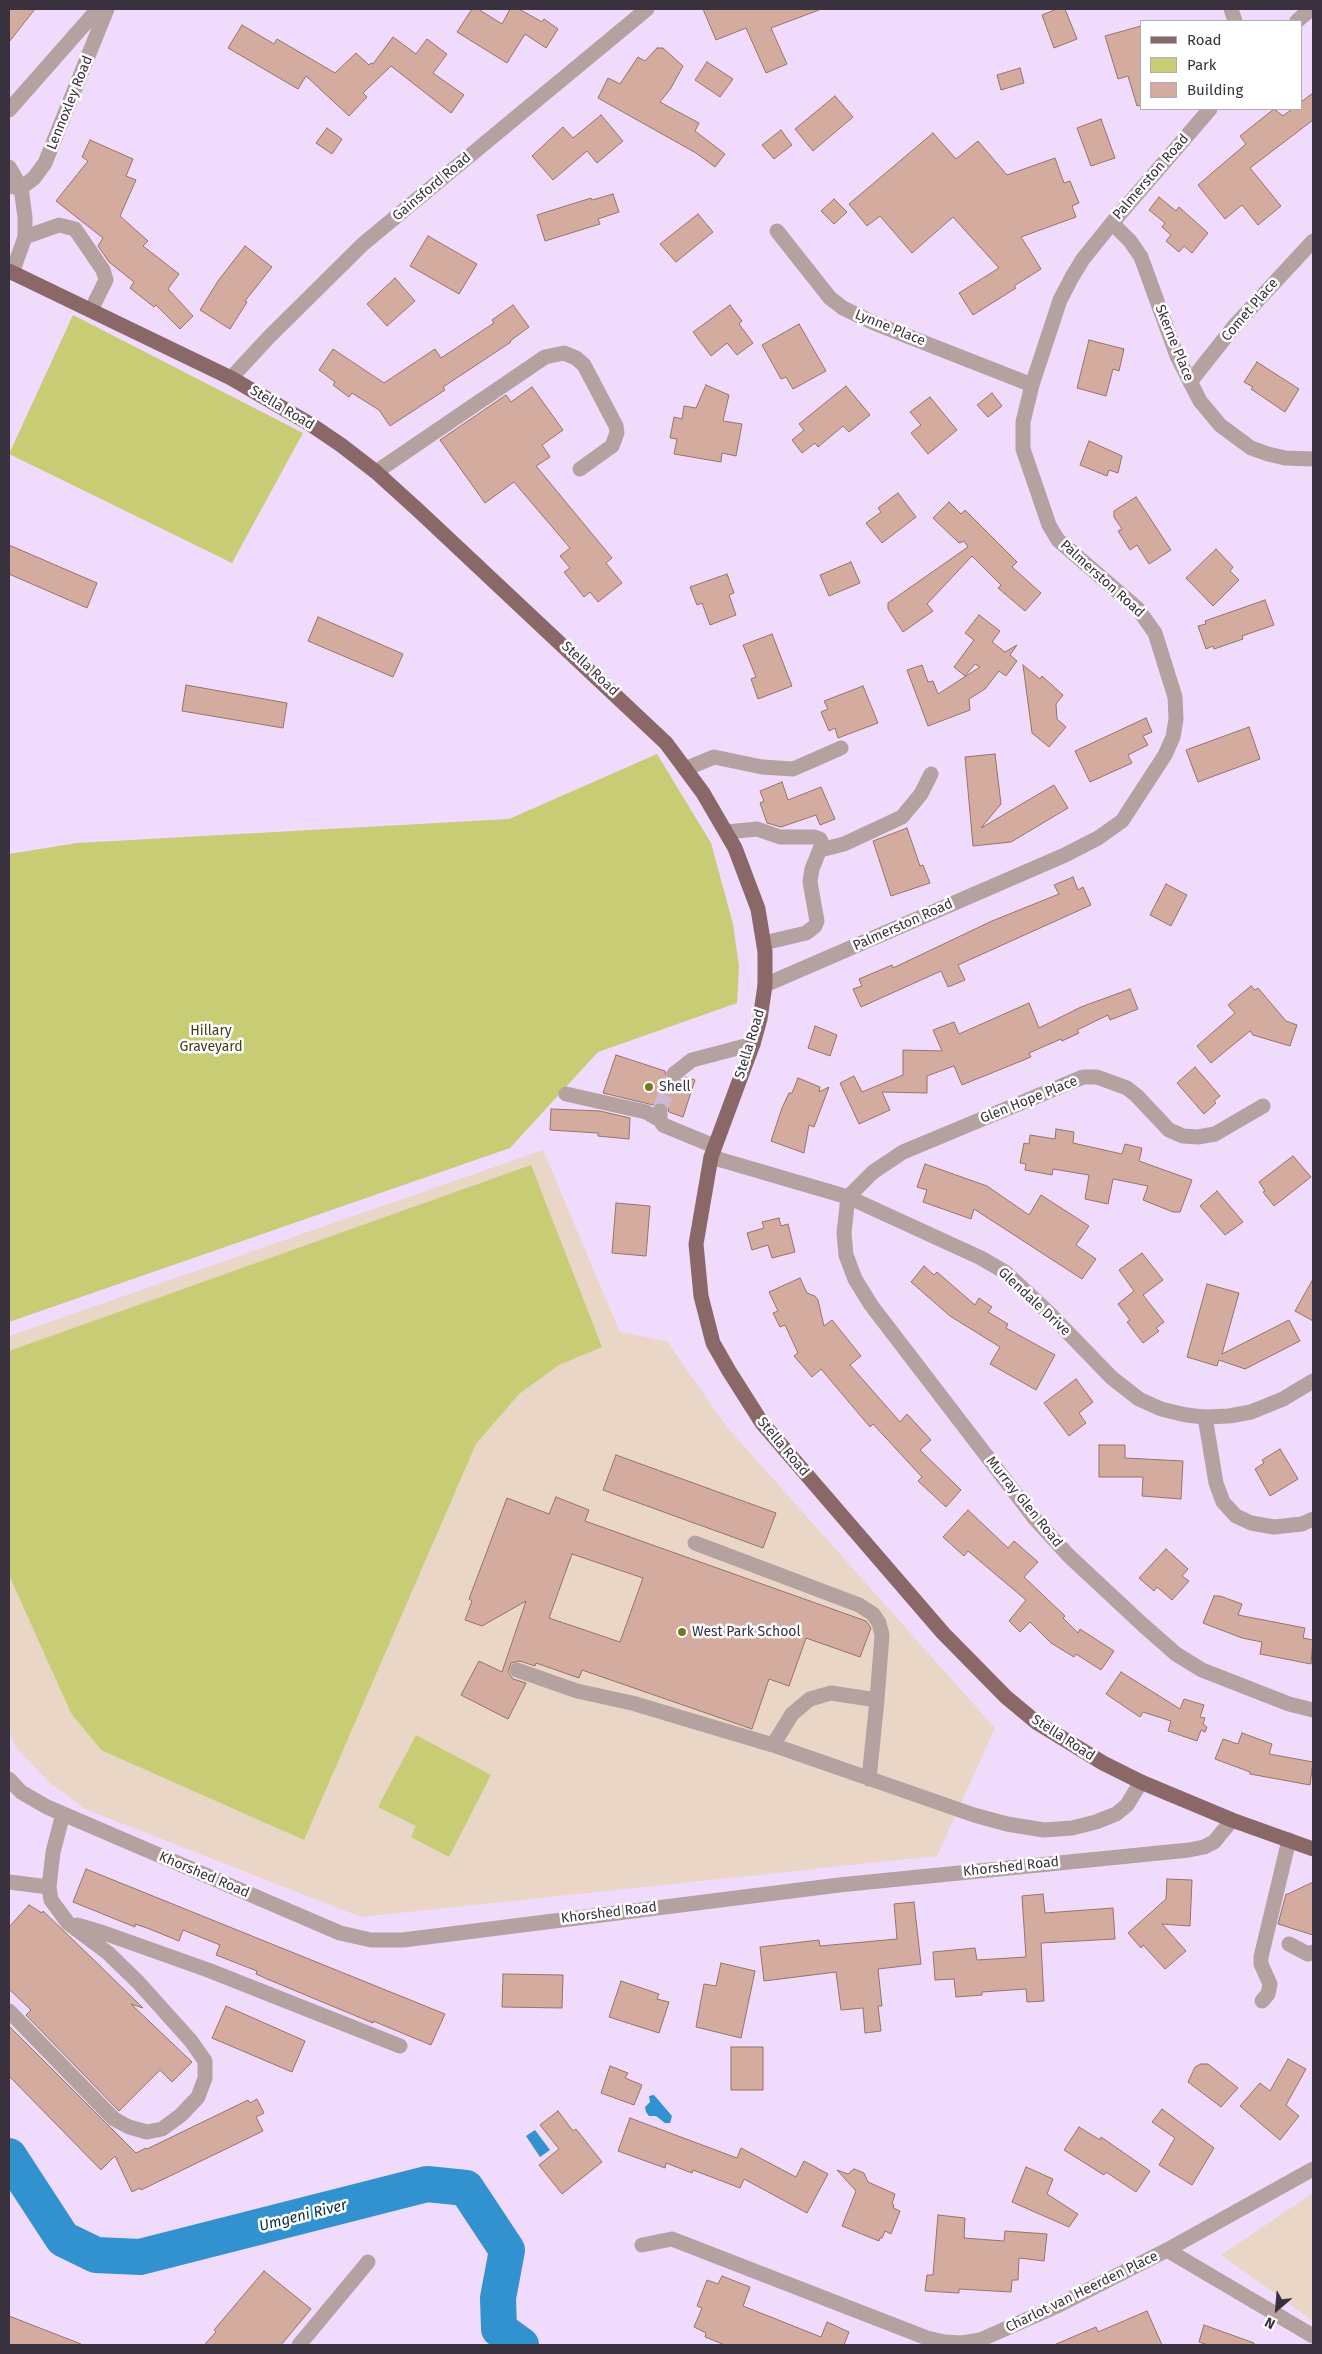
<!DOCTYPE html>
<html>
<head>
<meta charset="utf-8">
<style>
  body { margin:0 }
  #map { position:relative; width:1322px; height:2354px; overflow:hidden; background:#f0dbfd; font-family:"Fira Sans",sans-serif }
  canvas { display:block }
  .frame { position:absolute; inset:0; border:10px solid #39313e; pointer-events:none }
  .legend { position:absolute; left:1140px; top:20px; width:162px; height:90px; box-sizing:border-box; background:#fff; border:1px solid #b0adb2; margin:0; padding:6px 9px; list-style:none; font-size:15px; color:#39313e }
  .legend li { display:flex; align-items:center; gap:10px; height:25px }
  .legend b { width:25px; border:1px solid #b0adb2 }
  .north { position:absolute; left:1252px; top:2284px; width:50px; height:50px; -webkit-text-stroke:4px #fff; paint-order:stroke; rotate:207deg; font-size:14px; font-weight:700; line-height:20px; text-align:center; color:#39313e }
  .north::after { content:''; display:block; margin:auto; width:18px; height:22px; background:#39313e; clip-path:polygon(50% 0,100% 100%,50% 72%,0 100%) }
</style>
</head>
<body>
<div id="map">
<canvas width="1322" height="2354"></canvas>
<div class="frame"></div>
<ul class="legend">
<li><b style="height:6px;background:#896867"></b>Road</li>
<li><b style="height:14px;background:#c7cc75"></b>Park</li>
<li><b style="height:14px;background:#d3ac9f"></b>Building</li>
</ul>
<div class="north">N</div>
</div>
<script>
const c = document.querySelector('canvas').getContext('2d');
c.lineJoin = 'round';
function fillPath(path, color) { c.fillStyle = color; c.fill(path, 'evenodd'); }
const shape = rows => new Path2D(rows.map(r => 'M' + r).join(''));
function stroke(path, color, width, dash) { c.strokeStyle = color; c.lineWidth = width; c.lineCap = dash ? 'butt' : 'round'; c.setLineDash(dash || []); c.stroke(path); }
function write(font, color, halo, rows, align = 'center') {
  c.font = font + ' "Fira Sans",sans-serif'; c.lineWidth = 5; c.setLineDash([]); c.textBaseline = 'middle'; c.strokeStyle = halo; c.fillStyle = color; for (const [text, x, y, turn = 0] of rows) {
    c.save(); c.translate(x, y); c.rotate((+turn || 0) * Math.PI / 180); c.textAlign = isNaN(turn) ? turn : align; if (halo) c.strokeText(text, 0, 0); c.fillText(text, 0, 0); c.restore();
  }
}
fillPath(shape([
  [543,1150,620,1332,667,1341,726,1426,995,1728,937,1856,361,1917,85,1809,51,1784,16,1748,9,1731,9,1336],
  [1313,2193,1313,2321,1221,2255]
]), '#ead6c7');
fillPath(shape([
  [73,315,303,433,232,563,9,454],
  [657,754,711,843,733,924,739,966,737,1003,598,1052,510,1148,9,1322,9,854,77,843,509,819],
  [531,1165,602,1347,559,1365,519,1394,476,1444,304,1840,101,1750,71,1713,9,1575,9,1351],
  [416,1735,491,1775,449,1857,411,1837,416,1826,378,1807]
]), '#c7cc75');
fillPath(shape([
  [654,2095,672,2116,670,2123,665,2123,656,2116,649,2116,646,2112,645,2107,650,2102,649,2096],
  [535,2130,550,2150,540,2157,526,2136]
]), '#3291cf');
stroke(shape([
  [9,2156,63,2239,96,2255,140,2257,427,2184,466,2188,507,2250,498,2298,499,2329,521,2345]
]), '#3291cf', 36);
const building = shape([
  [9,9,35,9,9,42,9,9],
  [472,9,478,9,502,24,510,9,519,9,542,22,544,19,558,29,546,48,525,34,507,63,457,32,472,9],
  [703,9,818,9,819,10,771,28,787,64,766,73,746,28,716,40,703,9],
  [1057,9,1065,9,1077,39,1054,48,1042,15,1057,9],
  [242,25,274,44,277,39,335,73,356,53,369,65,371,63,373,64,393,37,416,54,427,39,447,54,433,73,464,95,451,113,391,66,363,93,367,97,349,116,306,76,298,89,228,48,242,25],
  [1141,26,1141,105,1137,106,1128,76,1118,79,1105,36,1141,26],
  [657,48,663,48,683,66,671,88,660,102,699,123,695,131,725,154,715,167,696,153,598,98,608,78,620,84,638,57,645,61,657,48],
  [707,62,733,79,720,97,695,80,707,62],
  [1020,68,1024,83,1001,90,997,75,1020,68],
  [1313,93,1313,120,1250,168,1281,206,1258,225,1242,205,1225,219,1198,185,1246,144,1240,136,1274,109,1283,116,1292,109,1301,109,1301,102,1313,93],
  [835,96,853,117,813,151,795,129,835,96],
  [601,115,623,141,597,163,587,151,553,180,532,156,563,127,573,138,601,115],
  [1101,119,1115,158,1091,166,1077,128,1101,119],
  [327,128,342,139,332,154,316,143,327,128],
  [781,130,792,145,774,159,762,145,781,130],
  [933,133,956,159,978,141,1007,175,1055,158,1064,183,1070,181,1079,203,1072,206,1076,217,1021,237,1041,269,1014,286,1016,288,973,315,959,293,999,268,953,217,912,253,880,216,867,226,849,204,933,133],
  [90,140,133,159,126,176,136,180,120,216,148,241,143,246,179,274,168,289,193,316,180,329,156,305,154,307,130,288,134,282,109,262,98,246,103,238,56,201,88,161,82,157,90,140],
  [613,194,619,212,598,219,600,224,545,241,537,215,591,198,592,200,613,194],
  [1159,197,1176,211,1179,207,1208,233,1192,253,1184,246,1179,252,1166,241,1171,235,1162,227,1165,223,1149,210,1159,197],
  [834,199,847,212,834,224,821,211,834,199],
  [698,214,713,232,676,262,660,244,698,214],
  [428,236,477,264,459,294,410,266,428,236],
  [245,246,272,267,245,301,247,302,230,329,200,310,218,281,245,246],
  [395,278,415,301,387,326,367,304,395,278],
  [513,305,529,327,510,341,511,342,443,387,445,390,390,426,379,410,352,393,349,397,333,385,335,382,319,370,333,349,384,383,435,349,441,358,494,323,492,320,513,305],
  [730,305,742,321,739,324,753,343,737,355,727,343,711,356,693,332,730,305],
  [799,324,826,371,793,389,786,377,781,379,762,345,799,324],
  [1089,340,1124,349,1119,371,1113,369,1106,396,1077,388,1089,340],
  [1257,362,1299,389,1285,412,1251,389,1253,387,1244,382,1257,362],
  [706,385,729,395,723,421,742,424,736,456,722,453,721,462,674,454,677,439,670,438,674,417,682,419,684,406,696,408,706,385],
  [846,386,870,415,849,432,843,426,818,447,815,443,802,453,792,440,804,430,799,424,846,386],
  [532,387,563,430,542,445,550,457,536,466,612,558,606,563,622,583,598,602,590,592,584,597,564,572,570,568,560,556,570,548,514,482,485,503,440,440,506,395,511,402,532,387],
  [992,393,1002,406,988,417,977,405,992,393],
  [930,397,957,430,928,454,911,433,921,425,910,412,930,397],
  [1089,441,1122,456,1118,473,1109,470,1107,476,1080,465,1089,441],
  [898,493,916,517,882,543,866,523,881,512,878,508,898,493],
  [1136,497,1171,550,1149,564,1137,545,1130,550,1118,531,1122,529,1114,517,1114,511,1136,497],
  [949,502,961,514,965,510,1017,562,1012,567,1041,593,1025,611,998,588,1001,585,972,556,927,604,933,611,903,632,888,609,888,603,968,547,964,541,959,543,933,518,949,502],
  [9,545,97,583,87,608,9,574,9,545],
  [1216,549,1233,567,1230,571,1239,580,1213,606,1186,578,1216,549],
  [851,562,860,583,829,596,820,575,851,562],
  [727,574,734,593,729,595,736,615,710,625,702,603,697,605,690,587,727,574],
  [1265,600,1274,625,1242,636,1243,639,1214,649,1213,646,1206,649,1198,626,1206,624,1205,621,1265,600],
  [979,615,1000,631,992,642,1005,652,1017,645,1010,655,1017,661,1006,676,999,671,985,689,969,699,970,710,928,726,907,670,922,665,928,682,933,681,938,694,980,667,975,664,965,676,954,667,974,640,965,633,979,615],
  [318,617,403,654,393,677,308,641,318,617],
  [772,634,792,686,758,699,751,679,756,677,743,645,772,634],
  [1023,665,1040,679,1042,676,1063,695,1056,704,1057,719,1066,727,1049,747,1032,733,1023,665],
  [186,685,287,703,283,728,182,711,186,685],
  [863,686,878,723,838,738,835,728,829,731,821,712,828,709,824,701,863,686],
  [1146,718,1152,732,1143,736,1148,745,1128,755,1132,763,1090,782,1075,751,1146,718],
  [1249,727,1260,759,1198,782,1186,750,1249,727],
  [995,754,1001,804,981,828,1054,785,1068,808,1011,842,973,846,965,757,995,754],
  [782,782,788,800,821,787,835,819,820,825,816,815,781,827,767,823,760,803,764,801,760,791,782,782],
  [907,828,920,866,923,865,930,883,891,896,873,841,907,828],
  [1073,877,1078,890,1083,887,1091,905,958,965,965,980,948,987,941,971,861,1007,853,989,862,986,859,979,892,965,893,968,992,921,1059,894,1054,885,1073,877],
  [1166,884,1187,895,1171,926,1150,915,1166,884],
  [1251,986,1255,990,1258,988,1286,1021,1297,1025,1290,1046,1253,1035,1250,1031,1211,1063,1197,1046,1235,1013,1228,1005,1251,986],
  [1130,989,1138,1009,1110,1020,1108,1015,1077,1030,1079,1033,1062,1041,1061,1039,1029,1053,1031,1057,962,1085,954,1066,927,1076,927,1093,882,1092,890,1110,859,1124,840,1083,854,1076,862,1092,903,1075,903,1050,942,1051,933,1030,954,1022,959,1034,1029,1003,1039,1028,1081,1007,1130,989],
  [815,1026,837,1035,830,1056,808,1048,815,1026],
  [616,1055,665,1071,666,1079,671,1083,676,1083,685,1077,695,1080,683,1117,669,1112,668,1107,664,1103,660,1102,653,1105,603,1093,616,1055],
  [1195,1067,1220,1096,1214,1101,1216,1103,1204,1114,1177,1083,1195,1067],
  [798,1078,820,1087,819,1092,829,1087,814,1127,809,1125,804,1153,771,1141,782,1108,789,1093,792,1093,798,1078],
  [551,1109,600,1111,630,1118,629,1139,598,1136,598,1133,550,1130,551,1109],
  [1056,1129,1074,1132,1073,1143,1122,1154,1125,1144,1142,1148,1139,1161,1192,1180,1180,1212,1173,1212,1143,1200,1148,1186,1113,1179,1108,1204,1085,1199,1089,1175,1053,1169,1052,1175,1025,1170,1026,1164,1020,1163,1024,1143,1029,1144,1030,1135,1055,1139,1056,1129],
  [1293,1156,1311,1177,1274,1206,1263,1192,1265,1191,1259,1182,1293,1156],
  [925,1164,987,1186,1029,1215,1041,1195,1089,1226,1076,1245,1096,1259,1082,1279,974,1209,971,1219,923,1202,927,1190,917,1187,925,1164],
  [1217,1191,1243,1222,1225,1235,1200,1206,1217,1191],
  [616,1203,650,1206,646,1256,612,1253,616,1203],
  [779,1218,781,1226,788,1224,795,1252,772,1258,768,1245,752,1250,747,1233,764,1228,762,1222,779,1218],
  [1142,1253,1163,1280,1143,1295,1164,1322,1156,1328,1159,1331,1143,1343,1127,1322,1130,1320,1118,1304,1134,1291,1119,1270,1142,1253],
  [924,1266,934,1275,937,1272,975,1305,979,1298,992,1307,988,1312,1008,1324,1006,1328,1055,1355,1036,1390,990,1364,1000,1347,950,1316,911,1282,924,1266],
  [800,1278,807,1293,815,1296,818,1300,824,1326,832,1320,861,1356,850,1365,900,1422,907,1414,931,1440,920,1450,961,1490,946,1507,918,1481,922,1477,873,1424,870,1427,821,1369,812,1377,794,1356,798,1353,785,1325,780,1327,773,1313,778,1311,769,1292,800,1278],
  [1313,1279,1313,1321,1295,1311,1313,1279],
  [1207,1284,1239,1293,1222,1354,1289,1320,1300,1341,1245,1369,1219,1360,1217,1366,1187,1357,1207,1284],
  [1076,1379,1093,1402,1079,1413,1086,1423,1069,1436,1044,1403,1076,1379],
  [1099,1445,1125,1445,1125,1458,1183,1461,1181,1499,1142,1496,1143,1477,1099,1477,1099,1445],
  [1280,1449,1298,1479,1270,1496,1255,1469,1264,1463,1262,1460,1280,1449],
  [616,1455,776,1513,763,1548,603,1490,616,1455],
  [556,1497,589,1510,585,1521,866,1621,871,1628,860,1657,806,1638,789,1686,769,1679,752,1729,582,1670,579,1678,536,1663,535,1666,520,1661,511,1663,508,1672,513,1679,526,1683,508,1719,461,1695,479,1661,502,1672,526,1601,482,1626,465,1620,472,1601,469,1599,507,1498,549,1514,556,1497],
  [572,1554,643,1578,620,1642,549,1618,572,1554],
  [968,1510,1008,1548,1014,1541,1038,1562,1024,1577,1065,1616,1063,1618,1078,1633,1080,1629,1114,1651,1101,1670,1076,1654,1074,1657,1051,1643,1030,1622,1020,1632,1009,1621,1026,1600,968,1551,964,1556,943,1537,968,1510],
  [1166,1549,1188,1569,1182,1576,1189,1581,1172,1600,1157,1587,1154,1591,1139,1578,1166,1549],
  [1214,1596,1220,1596,1242,1604,1238,1615,1305,1628,1303,1638,1313,1640,1311,1664,1260,1654,1262,1642,1242,1638,1203,1623,1214,1596],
  [1121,1672,1180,1709,1184,1699,1204,1705,1200,1717,1205,1718,1203,1724,1207,1727,1205,1732,1201,1730,1197,1741,1168,1731,1171,1721,1143,1712,1140,1717,1106,1694,1121,1672],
  [1242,1733,1272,1744,1269,1754,1313,1762,1310,1785,1250,1774,1250,1772,1215,1759,1223,1739,1238,1744,1242,1733],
  [86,1869,445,2014,431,2045,373,2021,373,2023,267,1979,256,1974,257,1971,216,1955,220,1945,183,1930,179,1941,147,1928,135,1924,135,1927,73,1902,86,1869],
  [1167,1879,1192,1880,1190,1926,1162,1924,1186,1951,1165,1969,1143,1945,1141,1948,1128,1933,1166,1899,1167,1879],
  [1313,1882,1313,1935,1278,1924,1286,1894,1288,1894,1313,1882],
  [1043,1894,1045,1913,1113,1908,1115,1939,1041,1943,1044,2001,1027,2002,1026,1989,982,1992,982,1995,956,1997,954,1979,935,1980,933,1952,975,1948,977,1960,1026,1957,1022,1896,1043,1894],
  [914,1902,921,1964,878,1969,882,2006,878,2006,881,2031,865,2033,863,2008,841,2010,836,1972,764,1981,760,1947,819,1940,820,1946,897,1939,894,1904,914,1902],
  [29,1905,42,1913,43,1911,96,1962,143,2008,131,2004,192,2062,172,2082,160,2070,119,2111,26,2015,31,2010,9,1989,9,1927,29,1905],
  [721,1963,755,1971,741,2038,696,2027,704,1984,716,1986,721,1963],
  [503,1974,563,1975,562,2008,502,2007,503,1974],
  [621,1981,659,1994,657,1999,669,2002,659,2033,609,2017,621,1981],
  [226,2006,305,2041,292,2072,212,2038,226,2006],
  [9,2026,136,2153,146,2148,147,2149,248,2100,250,2103,257,2099,264,2113,256,2117,263,2131,141,2190,140,2188,132,2192,115,2156,101,2170,9,2076,9,2026],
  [731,2047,763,2047,763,2090,731,2090,731,2047],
  [1288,2059,1306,2069,1286,2105,1299,2116,1280,2140,1240,2106,1260,2083,1270,2091,1288,2059],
  [1201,2064,1208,2064,1238,2088,1221,2107,1188,2082,1195,2067,1201,2064],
  [610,2066,628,2073,625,2078,642,2085,634,2105,601,2093,610,2066],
  [1162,2109,1214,2148,1192,2185,1159,2165,1175,2138,1152,2122,1162,2109],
  [558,2111,573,2131,576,2129,602,2162,562,2194,539,2165,559,2149,540,2125,558,2111],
  [630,2118,737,2158,741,2148,796,2177,804,2161,828,2174,807,2213,744,2179,740,2188,693,2170,692,2173,666,2163,665,2168,618,2151,630,2118],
  [1079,2127,1100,2140,1101,2137,1150,2171,1136,2192,1106,2172,1104,2175,1064,2150,1079,2127],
  [1026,2167,1053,2179,1047,2194,1078,2214,1069,2227,1012,2202,1026,2167],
  [854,2169,864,2173,868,2182,895,2194,892,2204,894,2205,893,2208,900,2211,891,2234,885,2231,882,2238,880,2238,879,2241,842,2226,856,2191,837,2170,848,2174,854,2169],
  [938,2215,965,2218,964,2238,1004,2241,1005,2231,1047,2234,1044,2261,1019,2258,1018,2280,1012,2280,1011,2292,959,2289,959,2293,925,2291,927,2275,933,2275,938,2215],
  [264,2271,311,2309,281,2345,204,2345,216,2332,214,2330,264,2271],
  [722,2276,750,2287,743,2306,821,2337,827,2322,849,2332,844,2345,725,2345,705,2337,706,2333,694,2327,702,2308,697,2306,707,2280,718,2284,722,2276],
  [1147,2311,1162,2345,1054,2345,1096,2327,1098,2332,1147,2311],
  [9,2316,81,2344,81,2345,9,2345,9,2316],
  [1204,2325,1254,2343,1254,2345,1208,2345,1199,2342,1204,2325]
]);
fillPath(building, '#d3ac9f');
stroke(building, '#977367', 1);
stroke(shape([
  [660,1109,674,1074]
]), '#cbb9d7', 15, [15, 8]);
stroke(shape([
  [1231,9,1235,21],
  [1297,21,1311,9],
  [9,110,98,9],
  [9,167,21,188,25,217,25,237,12,273],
  [9,186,21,188,34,178,45,163,107,9],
  [1112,223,1130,241,1141,257,1177,356,1200,401,1220,425,1251,448,1268,454,1285,458,1313,459],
  [777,231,830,298,843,308,874,323,1032,385],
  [25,237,59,225,75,229,103,270,106,280,91,310],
  [231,378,268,338,363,244,647,9],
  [1190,382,1236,324,1313,241],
  [376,472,545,357,564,353,576,358,584,365,616,426,617,433,612,446,580,469],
  [685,769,714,757,762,767,793,769,841,748],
  [727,832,757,829,780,837,814,837,820,839,822,844,812,869,810,882,817,921,815,926,806,933,764,943],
  [820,850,844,844,902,817,921,794,931,774],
  [765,985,1065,855,1098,838,1122,821,1165,755,1173,737,1176,719,1175,697,1155,633,1138,609,1058,540,1049,525,1023,449,1023,422,1032,385,1060,300,1072,277,1083,259,1112,223,1210,109],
  [674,1074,692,1060,753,1044],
  [566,1094,646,1112,660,1120],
  [1263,1106,1215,1134,1198,1137,1183,1136,1169,1130,1137,1096,1127,1088,1097,1077,1083,1077,903,1152,873,1172,848,1197,844,1233,846,1255,855,1279,871,1305,1035,1519,1068,1555,1143,1625,1176,1654,1202,1670,1289,1704,1313,1710],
  [660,1111,660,1120,663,1125,714,1146],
  [711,1157,848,1197,981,1258,1005,1272,1048,1312,1112,1378,1139,1399,1161,1409,1186,1415,1205,1417,1229,1416,1251,1412,1283,1399,1313,1381],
  [1205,1417,1216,1483,1223,1502,1236,1516,1251,1523,1274,1527,1302,1524,1313,1519],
  [695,1543,859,1605,873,1614,879,1623,882,1635,877,1700],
  [517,1670,577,1691,632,1703,773,1745,974,1815,1007,1824,1044,1830,1072,1828,1096,1822,1116,1814,1127,1805,1141,1782],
  [773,1745,792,1714,810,1699,831,1693,877,1700,869,1779],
  [9,1779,21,1792,47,1807,340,1933,371,1940,403,1940,839,1885,1189,1850,1204,1847,1214,1842,1232,1820],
  [9,1882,49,1887],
  [77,1925,104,1933,208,1970,400,2046],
  [1289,1944,1308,1954,1313,1952],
  [1262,2001,1268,1994,1270,1984,1261,1964,1261,1957,1289,1840],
  [9,2011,114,2119,129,2127,147,2132,162,2129,181,2115,198,2097,205,2078,205,2061,191,2041,138,1982,108,1953,68,1923,51,1900,49,1887,53,1852,63,1814],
  [642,2245,672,2239,927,2338,945,2342,962,2343,980,2340,1055,2307,1167,2250,1313,2169],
  [1167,2250,1313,2336],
  [299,2345,368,2262]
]), '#b4a1a0', 15);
stroke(shape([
  [9,271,231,378,310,424,341,445,376,472,419,511,666,743,703,793,735,848,758,909,765,952,765,985,760,1019,753,1044,711,1157,696,1244,701,1296,713,1343,729,1371,762,1423,943,1633,1006,1697,1036,1722,1103,1763,1141,1782,1232,1820,1313,1849]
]), '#896867', 15);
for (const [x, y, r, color] of [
  [649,1087,5,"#79781f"],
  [682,1632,5,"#79781f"]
]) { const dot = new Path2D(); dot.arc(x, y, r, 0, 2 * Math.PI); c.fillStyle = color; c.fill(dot); stroke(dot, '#fff', 2); }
write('14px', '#39313e', '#fff', [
  ["Lennoxley Road",70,103,-68],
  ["Palmerston Road",1151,177,-49],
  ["Gainsford Road",432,187,-40],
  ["Comet Place",1250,310,-49],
  ["Lynne Place",890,328,22],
  ["Skerne Place",1174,343,68],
  ["Stella Road",282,408,31],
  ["Palmerston Road",1102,579,42],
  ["Stella Road",590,669,43],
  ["Palmerston Road",903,925,-24],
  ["Stella Road",750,1044,-73],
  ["Glen Hope Place",1029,1100,-22],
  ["Glendale Drive",1034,1302,43],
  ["Stella Road",783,1447,50],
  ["Murray Glen Road",1024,1502,51],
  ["Stella Road",1063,1738,33],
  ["Khorshed Road",1011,1867,-6],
  ["Khorshed Road",204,1875,23],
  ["Khorshed Road",609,1913,-7],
  ["Charlot van Heerden Place",1082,2292,-26]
]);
write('14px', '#3d3f14', '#fff', [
  ["Hillary",211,1031],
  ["Graveyard",211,1047]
]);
write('14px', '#39313e', '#fff', [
  ["Shell",659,1087],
  ["West Park School",692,1632]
], 'left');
write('italic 15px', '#042d46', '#fff', [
  ["Umgeni River",303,2216,-14]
]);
</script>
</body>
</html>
